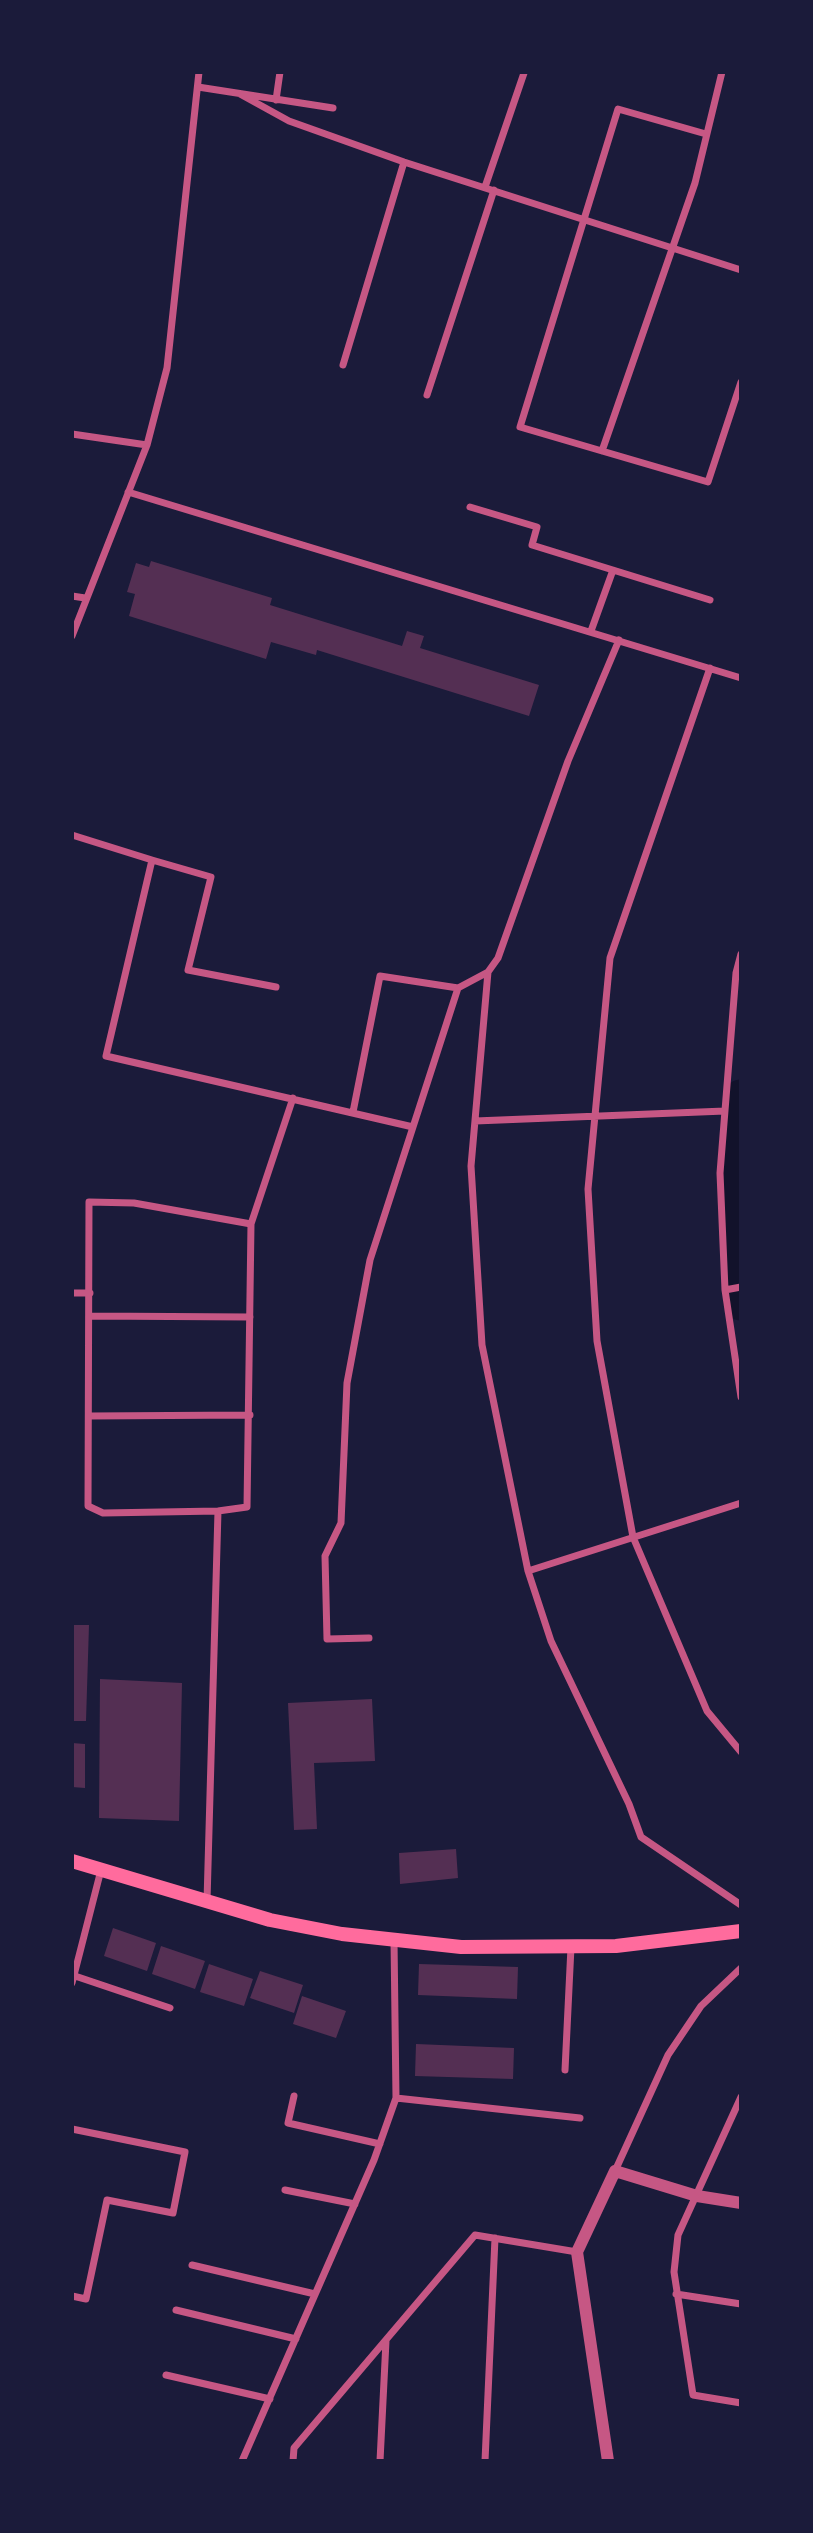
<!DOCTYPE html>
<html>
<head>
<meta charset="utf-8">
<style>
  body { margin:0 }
  #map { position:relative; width:813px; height:2533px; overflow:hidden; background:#1b1b3a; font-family:"IBM Plex Sans",sans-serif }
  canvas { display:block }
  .frame { position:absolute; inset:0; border:74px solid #1b1b3a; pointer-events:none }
</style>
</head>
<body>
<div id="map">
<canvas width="813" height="2533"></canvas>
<div class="frame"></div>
</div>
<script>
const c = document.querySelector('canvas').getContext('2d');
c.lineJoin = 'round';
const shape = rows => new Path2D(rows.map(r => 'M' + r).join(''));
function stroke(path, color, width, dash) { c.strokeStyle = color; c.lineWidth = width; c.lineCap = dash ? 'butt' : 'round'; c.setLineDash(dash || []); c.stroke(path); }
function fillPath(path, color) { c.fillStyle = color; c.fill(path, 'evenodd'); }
stroke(shape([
  [741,1097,736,1154,741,1303]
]), '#12122b', 35);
fillPath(shape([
  [151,561,272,598,270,605,402,646,407,631,424,636,420,648,539,685,529,716,317,650,316,655,271,642,266,659,129,616,135,594,127,592,136,563,149,567],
  [72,1625,89,1625,86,1721,72,1721],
  [100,1679,182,1683,179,1821,99,1818],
  [372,1699,375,1761,314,1763,317,1829,294,1830,288,1703],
  [72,1743,85,1744,85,1788,72,1787],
  [456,1849,458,1878,400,1884,399,1853],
  [113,1928,156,1943,147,1971,104,1956],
  [161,1946,205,1961,195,1989,152,1974],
  [209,1964,253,1979,244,2006,200,1992],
  [419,1964,518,1967,517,1999,418,1995],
  [260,1971,303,1985,294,2013,250,1998],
  [302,1996,346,2011,336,2038,293,2024],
  [416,2044,514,2048,513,2079,415,2076]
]), '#542f53');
stroke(shape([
  [198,87,333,108],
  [240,94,289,121,404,162,741,270],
  [276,100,280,72],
  [706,134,618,109,520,427,708,482,741,382],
  [485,187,524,73],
  [343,365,404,162],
  [427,395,494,190],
  [72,434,147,445],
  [602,451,695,183,722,72],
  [128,492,741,678],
  [470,507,537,527,532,545,710,600],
  [72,596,85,598],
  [591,631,613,570],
  [72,636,147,445,167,368,199,72],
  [619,640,568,761,498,958,488,972,471,1166,482,1345,528,1571,551,1641,629,1804,641,1837,741,1905],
  [710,668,610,958,588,1189,597,1341,633,1537,707,1711,741,1752],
  [72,835,152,860,106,1056,413,1127,458,988],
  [152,860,211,877,188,970,276,987],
  [741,954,736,973,720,1173,725,1290,741,1397],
  [353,1112,380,976,458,988,488,972],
  [475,1121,725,1111],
  [251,1224,247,1507,218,1511,103,1513,88,1506,89,1202,134,1203,251,1224,293,1098],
  [725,1290,741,1287],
  [72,1293,90,1293],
  [90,1316,250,1317],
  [89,1416,250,1415],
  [528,1571,741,1503],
  [369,1638,327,1639,325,1556,341,1523,347,1383,370,1260,413,1127],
  [207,1901,218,1511],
  [75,1976,170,2008],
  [72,1983,101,1870],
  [565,2070,571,1947],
  [294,2096,288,2123,380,2144],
  [741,2097,678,2235,674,2272,693,2395,741,2403],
  [396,2098,580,2118],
  [72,2129,185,2152,173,2213,107,2200,86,2299,72,2296],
  [615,2171,668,2055,701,2006,741,1968],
  [285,2190,355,2204],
  [192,2265,315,2294],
  [676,2294,741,2304],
  [176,2310,296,2339],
  [166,2375,270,2399],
  [242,2461,374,2160,396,2098,394,1940],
  [293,2461,294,2448,475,2235,577,2252],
  [380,2461,386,2341],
  [485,2461,495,2238]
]), '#c65784', 7);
stroke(shape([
  [608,2461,577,2252,615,2171,697,2196,741,2203]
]), '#c65784', 12);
stroke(shape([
  [72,1861,270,1920,342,1934,461,1947,616,1946,741,1931]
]), '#ff6b9d', 14);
</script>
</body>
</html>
